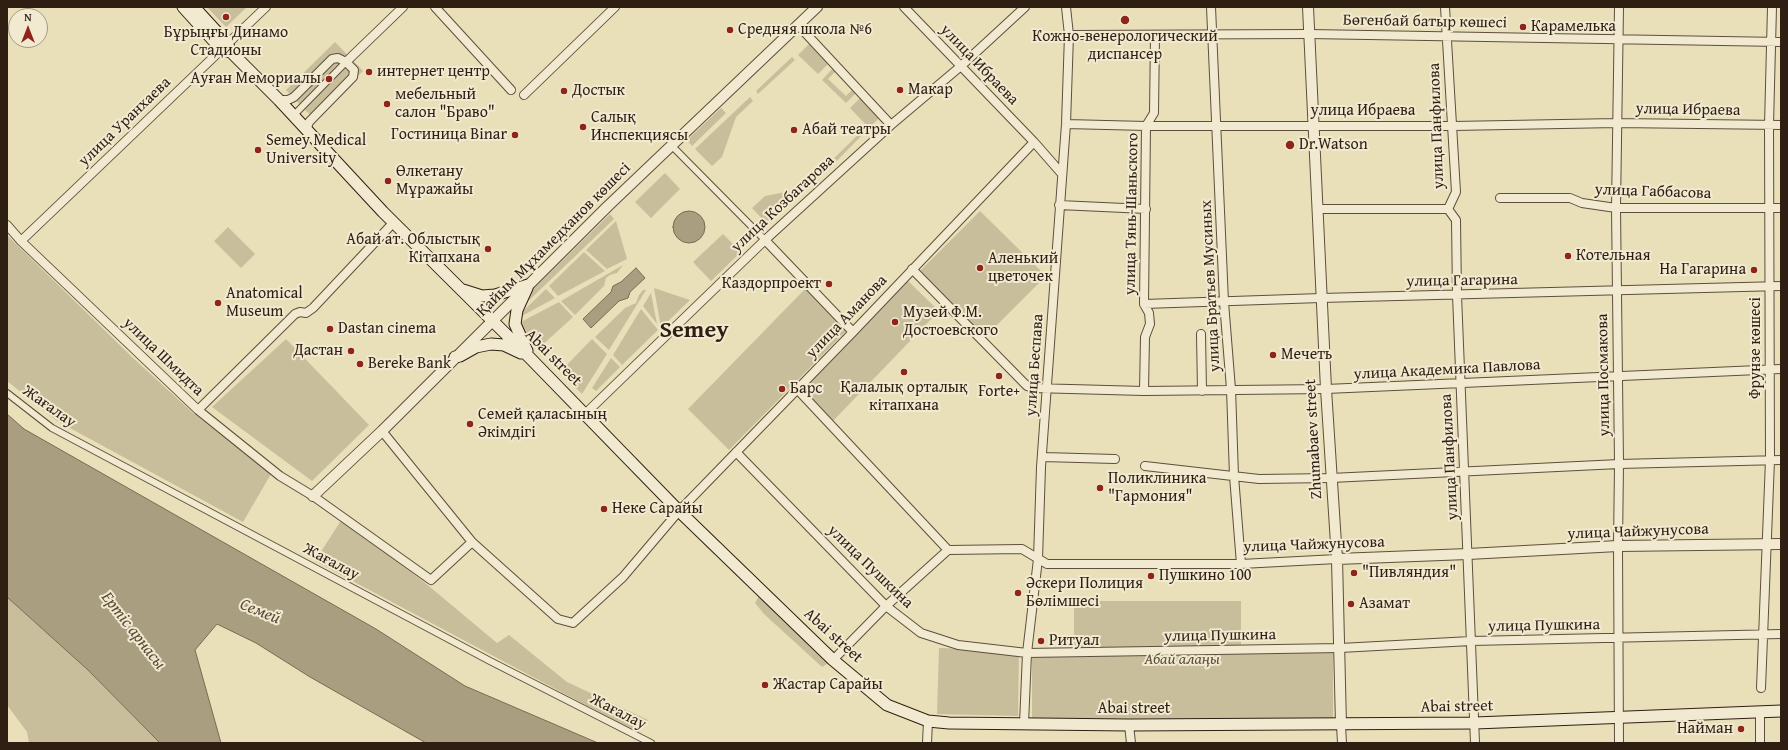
<!DOCTYPE html>
<html>
<head>
<meta charset="utf-8">
<style>
  body { margin:0 }
  #map { position:relative; width:1788px; height:750px; overflow:hidden; background:#e9dfb8; font-family:"Gentium Book Plus",serif }
  canvas { display:block }
  .frame { position:absolute; inset:0; border:8px solid #2f1f13; pointer-events:none }
  .north { position:absolute; left:8px; top:8px; width:40px; height:40px; box-sizing:border-box; background:#f1ead1; border:1px solid #a39985; border-radius:50%; rotate:0deg; font-size:11px; font-weight:700; line-height:16px; text-align:center; color:#2f1f13 }
  .north::after { content:''; display:block; margin:auto; width:14px; height:18px; background:#8f2418; clip-path:polygon(50% 0,100% 100%,50% 72%,0 100%) }
</style>
</head>
<body>
<div id="map">
<canvas width="1788" height="750"></canvas>
<div class="frame"></div>
<div class="north">N</div>
</div>
<script>
const c = document.querySelector('canvas').getContext('2d');
c.lineJoin = 'round';
function fillPath(path, color) { c.fillStyle = color; c.fill(path, 'evenodd'); }
const shape = rows => new Path2D(rows.map(r => 'M' + r).join(''));
function stroke(path, color, width, dash) { c.strokeStyle = color; c.lineWidth = width; c.lineCap = dash ? 'butt' : 'round'; c.setLineDash(dash || []); c.stroke(path); }
function write(font, color, halo, rows, align = 'center') {
  c.font = font + ' "Gentium Book Plus",serif'; c.lineWidth = 4; c.setLineDash([]); c.textBaseline = 'middle'; c.strokeStyle = halo; c.fillStyle = color; for (const [text, x, y, turn = 0] of rows) {
    c.save(); c.translate(x, y); c.rotate((+turn || 0) * Math.PI / 180); c.textAlign = isNaN(turn) ? turn : align; if (halo) c.strokeText(text, 0, 0); c.fillText(text, 0, 0); c.restore();
  }
}
fillPath(shape([
  [207,7,247,7,226,27],
  [335,42,363,71,314,119,286,90],
  [810,43,829,63,818,74,798,55],
  [792,57,795,60,758,94,756,91],
  [834,67,836,71,828,79,846,96,854,88,858,91,846,103,822,80],
  [750,97,753,101,736,117,722,157,712,166,695,149],
  [861,97,881,116,869,128,850,108],
  [721,108,726,113,692,146,687,140],
  [863,130,865,132,829,169,826,166],
  [822,171,824,173,768,225,752,208,765,196,801,189],
  [665,173,680,189,651,218,635,202],
  [980,211,1046,276,984,338,918,273],
  [610,214,614,219,520,309,533,289],
  [616,221,627,259,607,269,586,250],
  [228,227,255,254,241,268,214,241],
  [723,234,741,252,711,281,693,262],
  [7,235,132,357,193,413,271,474,243,522,57,421,7,381],
  [584,252,605,271,558,296,549,286],
  [623,265,617,273,610,275,606,278,604,286,575,315,561,301],
  [907,280,939,311,833,421,801,390],
  [654,288,690,300,661,328],
  [806,288,848,329,729,450,688,409],
  [546,289,555,298,520,317,521,313],
  [643,290,646,290,609,350,595,337,625,308,636,303,639,295],
  [651,293,657,324,643,306],
  [559,302,573,317,538,349,524,335,519,323],
  [641,309,658,330,622,365,613,355],
  [286,339,369,425,312,481,212,407],
  [592,339,607,354,582,394,560,372],
  [611,358,620,367,596,391,592,388],
  [342,519,424,582,497,643,509,635,567,682,648,720,638,733,315,561],
  [761,592,833,660,822,667,764,614,755,603],
  [7,597,88,670,160,743,29,743,27,732,7,705],
  [1074,601,1241,601,1241,647,1333,647,1333,718,1032,719,1032,648,1074,648],
  [939,648,1019,650,1018,716,937,714]
]), '#c9be9c');
const water = shape([
  '673 227a16 16 0 1 1 32 0a16 16 0 1 1-32 0Z',
  [636,268,645,278,630,292,628,298,619,301,591,328,583,319,611,292,613,286,621,282,636,268],
  [7,414,24,429,376,629,465,686,598,743,426,743,310,677,256,643,217,624,195,650,221,743,160,743,88,670,7,597,7,414]
]);
fillPath(water, '#aa9e80');
stroke(water, '#796b54', 1);
const pedestrian = shape([
  [293,116,346,62],
  [671,145,765,240],
  [7,393,52,428,490,661,651,743]
]);
const minor = shape([
  [435,7,511,90],
  [904,7,1034,142,1062,174],
  [1211,7,1224,302,1231,389,1234,476,1241,564],
  [1445,7,1456,192,1448,209,1456,220,1457,295,1475,743],
  [1619,7,1616,208,1619,464,1618,546,1619,743],
  [798,25,891,125],
  [1069,35,1309,34,1781,42],
  [346,62,403,7],
  [524,95,615,7],
  [279,100,288,100,294,97,332,59,338,58,346,62,354,70,353,77,309,122,306,130],
  [1066,124,1146,126,1453,126,1617,123,1781,125],
  [1500,198,1570,198,1582,203,1616,208,1781,208],
  [1059,205,1146,209],
  [1317,209,1448,209],
  [7,225,21,241,198,410,280,476,313,496,431,580,472,542],
  [765,240,853,332],
  [21,241,266,7],
  [912,269,1027,386,1033,388,1144,391,1326,389,1781,369],
  [1144,304,1321,298,1781,286],
  [1201,334,1202,391],
  [797,389,948,550,1022,549,1047,564,1241,564,1337,559],
  [1144,391,1145,337,1150,324,1149,313,1144,304,1146,126,1154,113,1155,36],
  [198,410,295,314,300,312,306,313,313,308,394,222],
  [585,414,765,240,891,125,961,66,1025,7],
  [382,431,472,542,558,619,573,623,623,577,679,511,853,332,1034,142],
  [736,452,886,606,921,633,958,645,1027,653,1340,648,1471,641,1781,634],
  [1043,457,1115,459],
  [1145,466,1259,479,1331,478,1619,464,1781,460],
  [833,660,886,606,948,550],
  [1761,688,1770,460,1769,125,1772,7],
  [1760,712,1760,743],
  [1024,724,1027,653,1038,559,1041,467,1066,124,1069,35,1066,7],
  [1129,725,1131,743],
  [1341,725,1342,743],
  [927,743,928,721]
]);
const tertiary = shape([
  [1308,7,1326,389,1337,559,1341,725],
  [313,496,382,431,608,206,817,7],
  [1337,559,1468,554,1618,546,1781,544]
]);
const secondary = shape([
  [183,7,221,49,231,52],
  [194,7,227,43,231,52,279,100,383,212,531,359,679,511,833,660,887,705,928,721,949,723,1129,725,1475,723,1781,711],
  [527,288,517,310,515,324,527,351],
  [463,290,482,296,495,295,528,285],
  [455,357,460,356,476,347,491,344,504,345,521,353]
]);
stroke(pedestrian, '#5e4f3c', 8);
stroke(minor, '#5e4f3c', 10);
stroke(tertiary, '#5e4f3c', 12);
stroke(secondary, '#2f1f13', 13);
stroke(pedestrian, '#f1ead1', 6);
stroke(minor, '#f1ead1', 8);
stroke(tertiary, '#f1ead1', 10);
stroke(secondary, '#f1ead1', 11);
for (const [x, y, r, color] of [
  [226,17,4,"#8f2418"],
  [1125,20,5,"#8f2418"],
  [1523,27,4,"#8f2418"],
  [730,30,4,"#8f2418"],
  [369,72,4,"#8f2418"],
  [329,79,4,"#8f2418"],
  [900,90,4,"#8f2418"],
  [564,91,4,"#8f2418"],
  [387,104,4,"#8f2418"],
  [583,127,4,"#8f2418"],
  [794,130,4,"#8f2418"],
  [515,135,4,"#8f2418"],
  [1290,145,5,"#8f2418"],
  [258,150,4,"#8f2418"],
  [388,181,4,"#8f2418"],
  [488,249,4,"#8f2418"],
  [1568,256,4,"#8f2418"],
  [980,268,4,"#8f2418"],
  [1754,270,4,"#8f2418"],
  [829,284,4,"#8f2418"],
  [218,303,4,"#8f2418"],
  [895,322,4,"#8f2418"],
  [330,329,4,"#8f2418"],
  [351,351,4,"#8f2418"],
  [1273,355,4,"#8f2418"],
  [360,364,4,"#8f2418"],
  [904,372,4,"#8f2418"],
  [999,376,4,"#8f2418"],
  [782,389,4,"#8f2418"],
  [470,424,4,"#8f2418"],
  [1100,488,4,"#8f2418"],
  [604,509,4,"#8f2418"],
  [1354,573,4,"#8f2418"],
  [1151,576,4,"#8f2418"],
  [1018,593,4,"#8f2418"],
  [1351,604,4,"#8f2418"],
  [1041,641,4,"#8f2418"],
  [765,685,4,"#8f2418"],
  [1741,729,4,"#8f2418"]
]) { const dot = new Path2D(); dot.arc(x, y, r, 0, 2 * Math.PI); c.fillStyle = color; c.fill(dot); stroke(dot, '#f1ead1', 1.5); }
write('16px', '#2f1f13', '#f1ead1', [
  ["Бөгенбай батыр көшесі",1425,22,1],
  ["улица Ибраева",979,65,46],
  ["улица Ибраева",1688,110,1],
  ["улица Ибраева",1363,111],
  ["улица Уранхаева",125,122,-44],
  ["улица Панфилова",1437,126,-92],
  ["улица Габбасова",1653,192,2],
  ["улица Козбагарова",783,204,-43],
  ["улица Тянь-Шаньского",1132,214,-89],
  ["Қайым Мұхамедханов көшесі",554,240,-45],
  ["улица Гагарина",1462,281,-1],
  ["улица Братьев Мусиных",1211,286,-93],
  ["улица Аманова",847,317,-46],
  ["Фрунзе көшесі",1756,348,-90],
  ["улица Шмидта",163,357,44],
  ["Abai street",553,358,45],
  ["улица Беспава",1035,365,-86],
  ["улица Академика Павлова",1447,370,-3],
  ["улица Посмакова",1604,375,-91],
  ["Жағалау",49,407,35],
  ["Zhumabaev street",1314,439,-93],
  ["улица Панфилова",1450,457,-93],
  ["улица Чайжунусова",1638,532,-2],
  ["улица Чайжунусова",1314,545,-2],
  ["Жағалау",331,562,28],
  ["улица Пушкина",870,567,44],
  ["улица Пушкина",1544,626,-1],
  ["Abai street",833,636,42],
  ["улица Пушкина",1220,636,-1],
  ["Abai street",1457,707,-1],
  ["Abai street",1134,709],
  ["Жағалау",618,712,27]
]);
write('16px', '#2f1f13', '#f1ead1', [
  ["Карамелька",1531,27],
  ["Средняя школа №6",738,30],
  ["Бұрыңғы Динамо",226,33,"center"],
  ["Стадионы",226,51,"center"],
  ["Кожно-венерологический",1125,37,"center"],
  ["диспансер",1125,55,"center"],
  ["интернет центр",377,72],
  ["Ауған Мемориалы",321,79,"right"],
  ["Макар",908,90],
  ["Достык",572,91],
  ["мебельный",395,95],
  ["салон \"Браво\"",395,113],
  ["Салық",591,118],
  ["Инспекциясы",591,136],
  ["Абай театры",802,130],
  ["Гостиница Binar",507,135,"right"],
  ["Semey Medical",266,141],
  ["University",266,159],
  ["Dr.Watson",1299,145],
  ["Өлкетану",396,172],
  ["Мұражайы",396,190],
  ["Абай ат. Облыстық",480,240,"right"],
  ["Кітапхана",480,258,"right"],
  ["Котельная",1576,256],
  ["Аленький",988,259],
  ["цветочек",988,277],
  ["На Гагарина",1746,270,"right"],
  ["Каздорпроект",821,284,"right"],
  ["Anatomical",226,294],
  ["Museum",226,312],
  ["Музей Ф.М.",903,313],
  ["Достоевского",903,331],
  ["Dastan cinema",338,329],
  ["Дастан",343,351,"right"],
  ["Мечеть",1281,355],
  ["Bereke Bank",368,364],
  ["Қалалық орталық",904,388,"center"],
  ["кітапхана",904,406,"center"],
  ["Барс",790,389],
  ["Forte+",999,392,"center"],
  ["Семей қаласының",478,415],
  ["Әкімдігі",478,433],
  ["Поликлиника",1108,479],
  ["\"Гармония\"",1108,497],
  ["Неке Сарайы",612,509],
  ["\"Пивляндия\"",1362,573],
  ["Пушкино 100",1159,576],
  ["Әскери Полиция",1026,584],
  ["Бөлімшесі",1026,602],
  ["Азамат",1359,604],
  ["Ритуал",1049,641],
  ["Жастар Сарайы",773,685],
  ["Найман",1733,729,"right"]
], 'left');
write('italic 16px', '#5d4f3c', '#f1ead1', [
  ["Абай алаңы",1182,660]
]);
write('italic 17px', '#5a4b39', '#f1ead1', [
  ["Семей",260,612,22],
  ["Ертіс арнасы",133,631,52]
]);
write('bold 24px', '#2f1f13', '#f1ead1', [
  ["Semey",694,331]
]);
</script>
</body>
</html>
